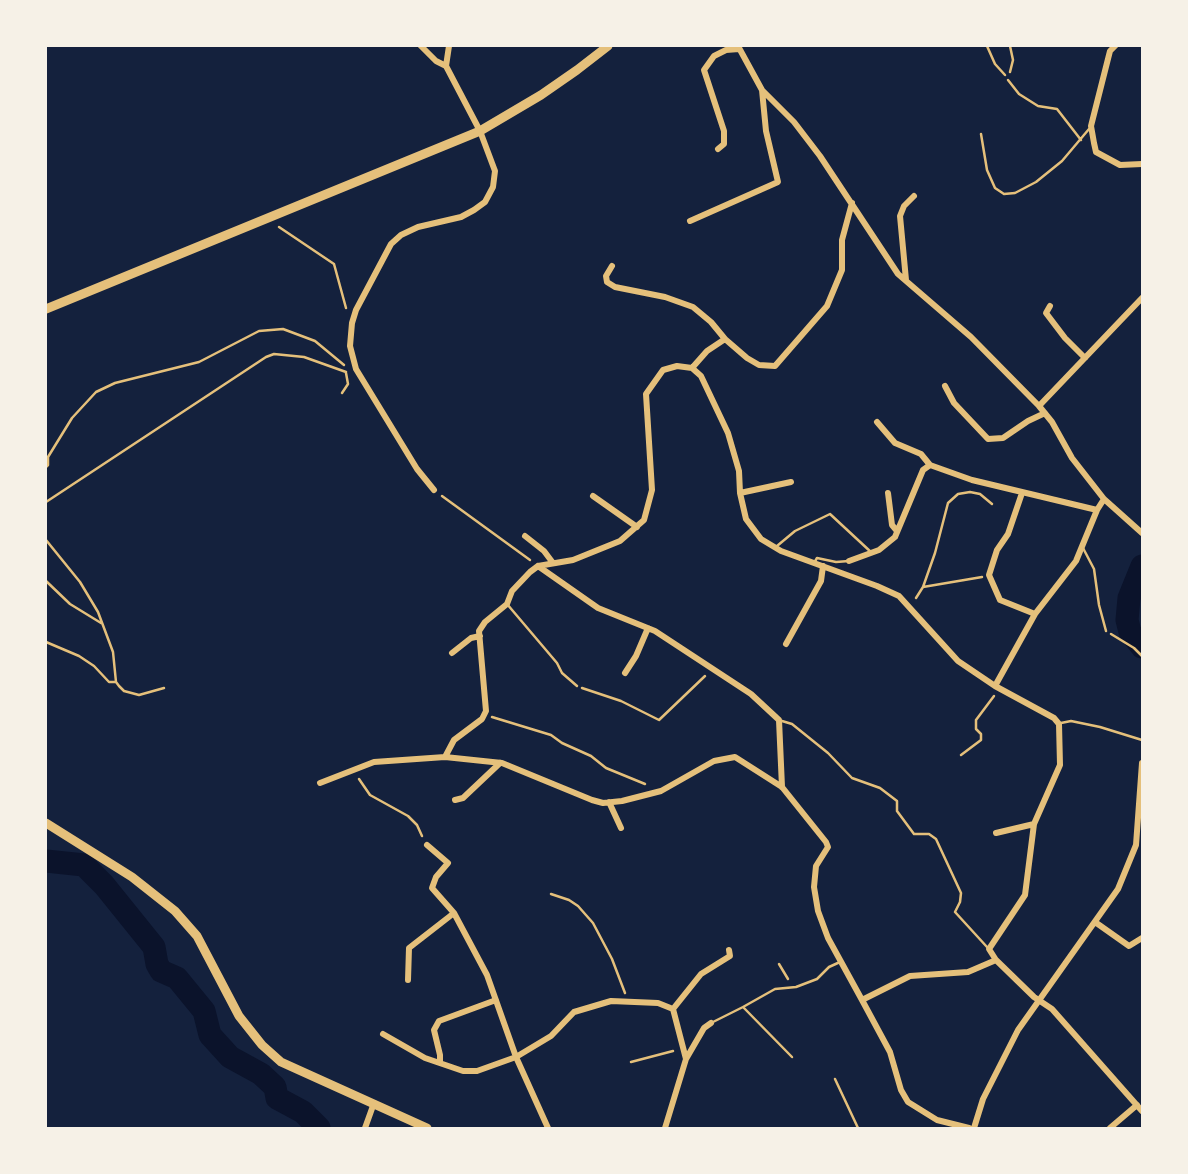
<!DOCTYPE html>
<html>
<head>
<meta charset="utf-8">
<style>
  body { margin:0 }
  #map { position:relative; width:1188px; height:1174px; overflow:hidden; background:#14213d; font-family:Georgia,serif }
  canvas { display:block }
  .frame { position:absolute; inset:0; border:47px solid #f6f1e7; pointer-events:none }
</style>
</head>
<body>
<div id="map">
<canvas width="1188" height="1174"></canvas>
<div class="frame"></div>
</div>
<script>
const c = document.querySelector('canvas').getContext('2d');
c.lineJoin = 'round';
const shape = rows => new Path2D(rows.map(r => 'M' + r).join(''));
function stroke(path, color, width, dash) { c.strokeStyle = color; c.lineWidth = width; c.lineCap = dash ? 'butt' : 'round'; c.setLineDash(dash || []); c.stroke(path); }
stroke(shape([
  [1142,566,1129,598,1127,620,1130,632,1142,647],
  [46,861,84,865,104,885,154,947,157,964,161,971,177,978,204,1011,210,1035,230,1057,261,1074,275,1087,277,1098,303,1112,319,1128]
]), '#0b132b', 23);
stroke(shape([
  [987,46,995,64,1005,75],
  [1010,46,1013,60,1010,72],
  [279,227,334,264,346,308],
  [342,393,348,384,346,373],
  [46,467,48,465,48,457,72,418,96,392,115,383,199,362,259,331,283,329,315,341,344,365],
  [442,496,530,560],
  [46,502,266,357,274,354,304,357,346,372],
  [46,540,80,582,98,612,113,652,116,682,119,686,124,691,139,695,164,688],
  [46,581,70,604,101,623],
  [923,587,982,577],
  [916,598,923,587,935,553,948,503,958,494,970,492,980,494,992,504],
  [1111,634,1134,648,1142,656],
  [46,642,79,656,94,666,109,682,116,682],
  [582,688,621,701,659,720,705,676],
  [492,717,551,735,562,743,591,756,606,768,645,784],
  [961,755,981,740,981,734,976,729,976,720,994,696],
  [359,779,370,795,408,816,417,825,422,836],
  [551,894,569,900,578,906,593,923,612,959,625,993],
  [779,964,788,979],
  [631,1062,673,1051]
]), '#e5c07b', 2.5);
stroke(shape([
  [1008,80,1019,94,1038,106,1057,109,1081,140],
  [981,134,987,170,995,188,1004,194,1015,193,1036,182,1062,161,1089,129],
  [777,546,795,531,830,514,872,553],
  [1083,548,1094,569,1099,605,1106,631],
  [814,563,817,558,836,562,849,561],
  [507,604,557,663,562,673,577,686],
  [782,721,792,724,828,753,852,778,880,788,897,801,897,811,914,834,929,834,936,839,961,893,960,902,955,912,987,947],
  [1061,723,1071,721,1100,727,1142,740],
  [743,1007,775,989,796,987,817,979,829,967,840,962],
  [711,1023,743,1007,792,1057],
  [835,1079,858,1128]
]), '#e5c07b', 2.5);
stroke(shape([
  [421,46,436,61,446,66],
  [738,46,762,90,794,122,820,156,898,274,971,337,1039,406,1052,422,1072,458,1104,499,1142,533],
  [1115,46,1110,51,1091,126,1094,143,1096,152,1120,165,1142,164],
  [718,149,724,144,724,131,704,70,714,56,726,50,739,49],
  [690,221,778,182,766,131,762,90],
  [612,266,606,276,607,282,615,287,665,297,693,307,711,322,725,339],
  [906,280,900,216,904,206,914,196],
  [1050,306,1046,313,1065,338,1085,358],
  [692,368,707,351,725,339,747,358,759,365,775,366,827,306,842,270,842,240,852,203],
  [945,386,954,403,988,439,1003,438,1028,421,1045,413],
  [1039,406,1142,298],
  [877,422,895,443,921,454,930,465,972,480,1097,510],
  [434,490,417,469,356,369,350,346,352,323,356,310,391,244,401,235,418,227,461,217,474,210,485,202,493,187,495,171,480,131,446,66,449,46],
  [740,493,791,482],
  [888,493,892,525,897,531],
  [1022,493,1008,534,997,550,989,575,1000,600,1035,614],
  [593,496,637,527],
  [525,536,544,551,553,563],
  [849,561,879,550,895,537,923,470,930,465],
  [538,566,598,608,655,631,751,694,779,720,782,787],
  [786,644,821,581,823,566],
  [452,653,471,638,480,636],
  [625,673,636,656,648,628],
  [995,686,1035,614,1076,561,1097,510,1104,499],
  [445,757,454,740,482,719,486,711,479,631,485,622,507,604,512,591,530,572,538,566,573,560,620,541,644,520,652,490,646,394,663,370,677,366,692,368,701,376,728,433,739,471,740,493,746,519,761,539,781,551,877,586,899,596,958,661,995,686,1054,718,1059,724,1060,765,1034,824,1025,895,989,949,996,960],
  [320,783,374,762,445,757,502,763,592,800,603,803,622,801,661,791,714,761,735,757,782,787,826,842,828,847,816,866,814,887,818,911,828,938,862,1000,910,976,968,972,996,960,1034,997,1052,1009,1142,1111],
  [455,800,463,798,500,763],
  [609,802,621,828],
  [996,833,1034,824],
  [427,845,448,863,436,877,432,888,454,913],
  [1095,922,1129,946,1142,938],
  [408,980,409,948,454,913,487,975,516,1057,548,1128],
  [862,1000,890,1052,901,1090,908,1102,937,1120,969,1128],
  [383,1034,425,1058,463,1071,477,1071,516,1057,551,1036,574,1012,611,1001,658,1003,673,1009],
  [686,1059,704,1028,711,1023],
  [440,1063,440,1055,434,1030,439,1021,496,1000],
  [365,1128,374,1103],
  [665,1128,686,1059,673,1009,701,974,730,956,729,950],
  [974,1128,983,1099,1018,1030,1118,889,1136,845,1142,763],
  [1110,1128,1137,1105]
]), '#e5c07b', 6);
stroke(shape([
  [46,309,480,131,541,95,577,70,608,46],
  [46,823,132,877,175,911,197,936,239,1016,262,1045,281,1062,427,1128]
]), '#e5c07b', 9);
</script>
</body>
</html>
